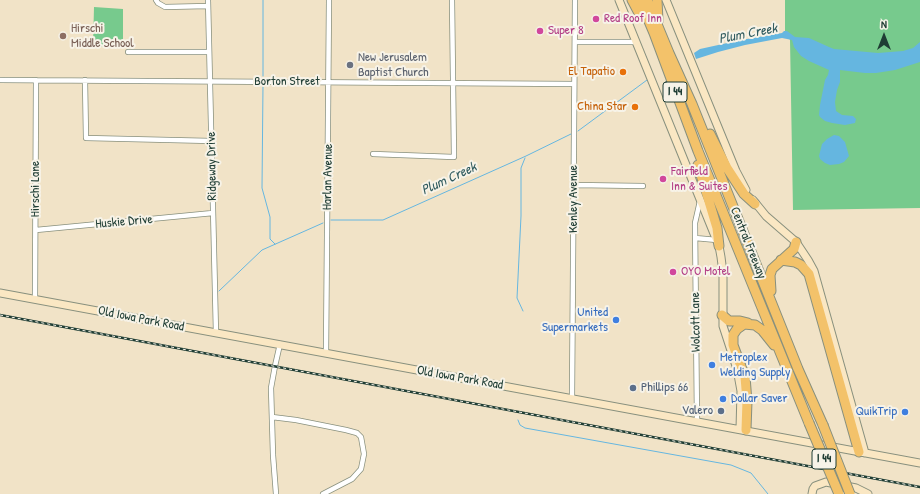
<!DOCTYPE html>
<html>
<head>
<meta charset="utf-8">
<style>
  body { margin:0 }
  #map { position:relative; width:920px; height:494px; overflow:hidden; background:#f1e3c7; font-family:"Patrick Hand",sans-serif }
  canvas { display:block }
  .north { position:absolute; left:864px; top:16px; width:40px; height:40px; -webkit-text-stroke:3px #f7f3e8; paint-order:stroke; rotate:0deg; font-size:11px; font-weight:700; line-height:16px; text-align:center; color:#1f3d34 }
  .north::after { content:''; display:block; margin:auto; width:14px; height:18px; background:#1f3d34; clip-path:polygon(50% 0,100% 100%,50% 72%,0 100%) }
</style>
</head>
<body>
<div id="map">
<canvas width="920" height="494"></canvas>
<div class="north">N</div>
</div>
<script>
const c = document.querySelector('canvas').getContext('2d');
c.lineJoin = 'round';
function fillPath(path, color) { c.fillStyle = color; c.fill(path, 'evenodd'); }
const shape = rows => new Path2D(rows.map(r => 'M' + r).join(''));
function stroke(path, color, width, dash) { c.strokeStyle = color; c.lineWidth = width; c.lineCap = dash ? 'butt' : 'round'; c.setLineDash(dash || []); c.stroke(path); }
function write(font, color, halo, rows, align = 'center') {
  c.font = font + ' "Patrick Hand",sans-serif'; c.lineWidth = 4; c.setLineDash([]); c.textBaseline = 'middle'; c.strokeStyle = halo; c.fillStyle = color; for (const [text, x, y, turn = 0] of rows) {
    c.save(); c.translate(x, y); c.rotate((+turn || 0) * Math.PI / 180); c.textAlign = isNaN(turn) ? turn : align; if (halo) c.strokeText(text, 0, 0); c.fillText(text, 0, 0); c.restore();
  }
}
fillPath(shape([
  [785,0,920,0,920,208,793,210,790,40,785,31],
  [94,7,123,9,123,48,93,46]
]), '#77ca8d');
fillPath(shape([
  [784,31,787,31,795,37,809,38,829,47,834,49,878,53,903,51,913,48,920,42,920,62,895,70,876,73,865,73,840,70,840,82,837,90,835,102,836,111,842,115,853,116,856,119,855,123,845,125,832,123,825,121,820,117,819,115,820,105,825,80,828,75,829,70,809,61,801,56,794,47,792,40,782,38,745,45,718,52,696,59,694,53,700,49,741,40,782,33],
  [834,135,839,136,845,142,849,156,844,162,839,164,830,165,825,163,820,159,819,156,822,144,827,139]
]), '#65b6e0');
stroke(shape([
  [263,0,263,76],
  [263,85,262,188,270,217,270,239,275,244],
  [578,131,647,80],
  [331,220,383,220,526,156,571,134],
  [219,291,262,250,323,223],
  [523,311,517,298,521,216,521,168,525,158],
  [518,420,520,425,525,428,731,465,751,473,768,494]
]), '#65b6e0', 1);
const minor = shape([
  [156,0,158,3,165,7,208,6],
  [208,0,216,333],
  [575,42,636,42],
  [128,52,209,52],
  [0,80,574,84],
  [85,80,86,138,212,141],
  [373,154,454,157,452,0],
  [574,185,643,186],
  [36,230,213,213],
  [695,238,717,240],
  [35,299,36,80],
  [326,353,329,0],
  [572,398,575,0],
  [272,417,296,420,346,430,357,433,361,437,364,454,361,469,352,479,323,494],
  [697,421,695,223,700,201],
  [276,494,273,455,271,388,275,366,280,344]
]);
const secondary = shape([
  [619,0,719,246,721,257,723,273,723,326,737,369,741,391,740,429],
  [666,0,736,171,746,190],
  [753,200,766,216,796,242,808,260,814,271,865,453],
  [0,293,920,463],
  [812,494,813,489,815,486,826,482,856,488,868,494]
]);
const motorway = shape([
  [632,0,640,15],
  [640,0,654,33,698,151,809,423],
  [647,0,669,53,692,104,798,369,823,425],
  [657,0,658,21],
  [710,134,727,168,744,194,755,204],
  [698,165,717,228,719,246],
  [781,260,795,262,801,265,809,274,859,452],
  [771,291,770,275,772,269,794,249,796,242],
  [722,315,729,321,740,321,748,323],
  [746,430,747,401,745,377,733,345,733,335,737,329,744,324,755,325,762,330,774,345]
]);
stroke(minor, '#88907e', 6);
stroke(secondary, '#88907e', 9);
stroke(motorway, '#88907e', 11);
stroke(minor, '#fff', 4.5);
stroke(secondary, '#fae7c3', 7);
stroke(motorway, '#f3c26a', 9);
const rail = shape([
  [0,315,920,487]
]);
stroke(rail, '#1f3d34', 2.5);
stroke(rail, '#f7f3e8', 1, [3]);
const motorwayBridge = shape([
  [809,423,839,494],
  [823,425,850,494]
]);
stroke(motorwayBridge, '#88907e', 11, []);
stroke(motorwayBridge, '#f3c26a', 9);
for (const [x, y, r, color] of [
  [596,19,4,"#d1479c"],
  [540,31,4,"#d1479c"],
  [63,36,4,"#8d6e63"],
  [350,65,4,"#6b7280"],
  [623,72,4,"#e8710a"],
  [635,107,4,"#e8710a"],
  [663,179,4,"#d1479c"],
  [673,272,4,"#d1479c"],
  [616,320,4,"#3f7fe0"],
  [712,365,4,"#3f7fe0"],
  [633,388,4,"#5c6f8a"],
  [723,399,4,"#3f7fe0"],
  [721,411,4,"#5c6f8a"],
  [905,412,4,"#3f7fe0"]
]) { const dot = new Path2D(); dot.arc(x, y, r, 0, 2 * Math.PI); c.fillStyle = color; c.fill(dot); stroke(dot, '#f7f3e8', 1.5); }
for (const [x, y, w] of [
  [675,92,24],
  [824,459,24]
]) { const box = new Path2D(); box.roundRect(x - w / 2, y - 10, w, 20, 3); c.fillStyle = '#f7f3e8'; c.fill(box); stroke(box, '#1f3d34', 1); }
write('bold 12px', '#1f3d34', null, [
  ["I 44",675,92],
  ["I 44",824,459]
]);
write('13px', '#b23c85', '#f7f3e8', [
  ["Red Roof Inn",604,19],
  ["Super 8",548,31],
  ["Fairfield",671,172],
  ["Inn & Suites",671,187],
  ["OYO Motel",681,272]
], 'left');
write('13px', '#785e54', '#f7f3e8', [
  ["Hirschi",71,29],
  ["Middle School",71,44]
], 'left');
write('13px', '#5b616d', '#f7f3e8', [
  ["New Jerusalem",358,58],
  ["Baptist Church",358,73]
], 'left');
write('13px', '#c56008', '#f7f3e8', [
  ["El Tapatio",615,72],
  ["China Star",627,107]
], 'right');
write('13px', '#1f3d34', '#f7f3e8', [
  ["Borton Street",287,82],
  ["Ridgeway Drive",212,166,-91],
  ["Harlan Avenue",328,177,-89],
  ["Hirschi Lane",36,189,-90],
  ["Kenley Avenue",574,199,-90],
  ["Huskie Drive",124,222,-5],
  ["Central Freeway",748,243,68],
  ["Old Iowa Park Road",141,319,11],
  ["Wolcott Lane",696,322,-91],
  ["Old Iowa Park Road",460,378,10]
]);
write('13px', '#366cbe', '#f7f3e8', [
  ["United",608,313],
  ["Supermarkets",608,328],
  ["Metroplex",720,358,"left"],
  ["Welding Supply",720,373,"left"],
  ["Dollar Saver",731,399,"left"],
  ["QuikTrip",897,412]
], 'right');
write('13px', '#4e5e75', '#f7f3e8', [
  ["Phillips 66",641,388],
  ["Valero",713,411,"right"]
], 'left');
write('italic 14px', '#305b5f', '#f7f3e8', [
  ["Plum Creek",748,34,-11],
  ["Plum Creek",449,179,-25]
]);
</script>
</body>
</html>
